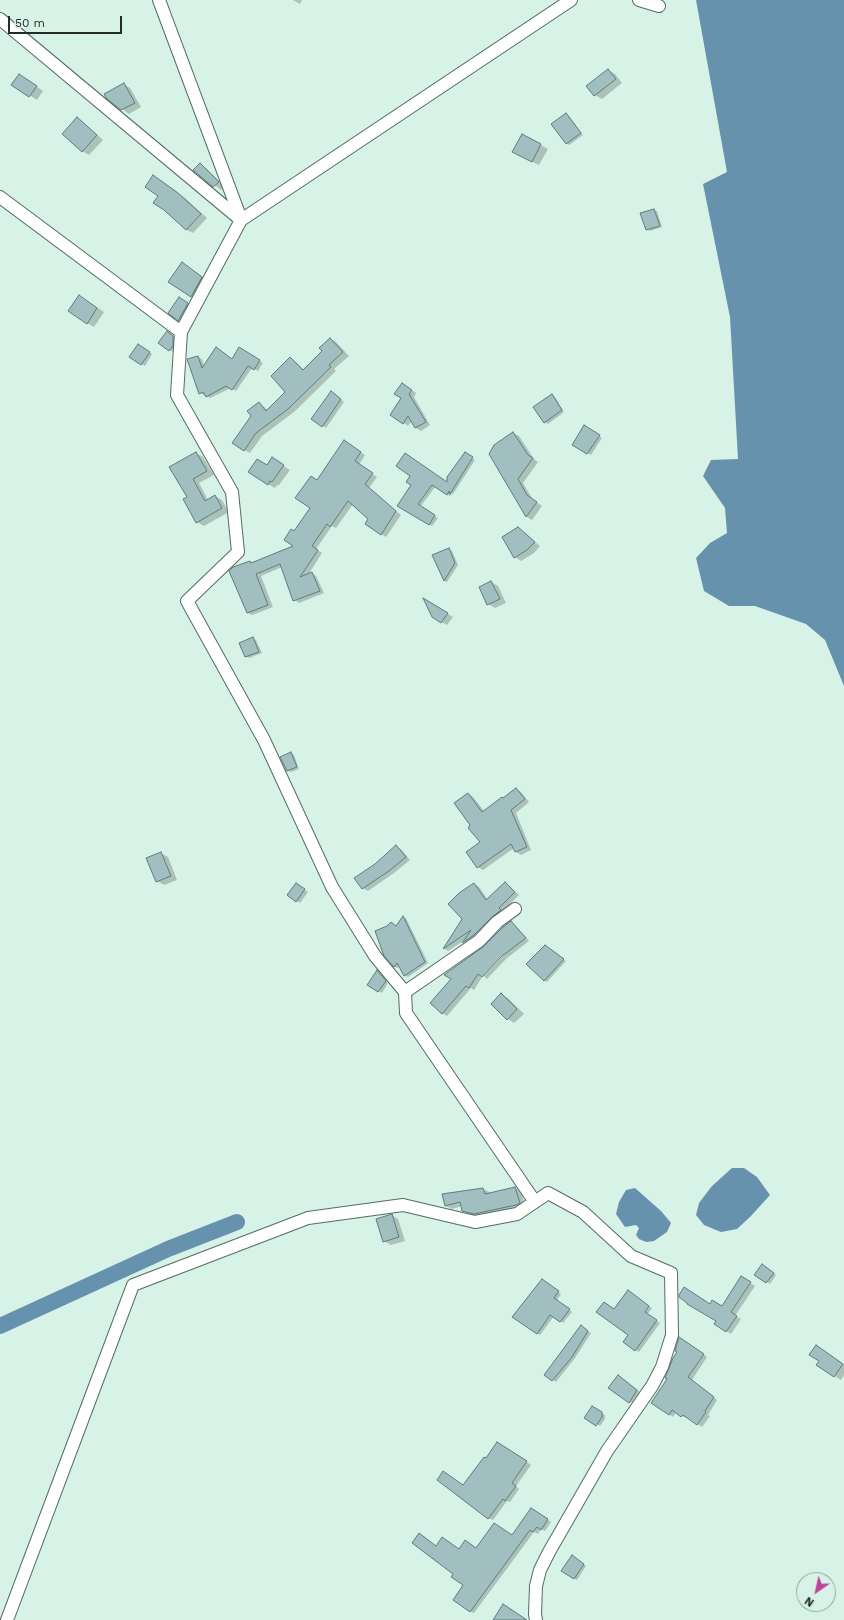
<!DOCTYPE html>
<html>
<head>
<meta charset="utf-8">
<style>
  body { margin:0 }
  #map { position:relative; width:844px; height:1620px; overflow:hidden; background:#d7f2e7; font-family:"Work Sans",sans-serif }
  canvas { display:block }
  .north { position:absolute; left:796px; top:1572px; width:40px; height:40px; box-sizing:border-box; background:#d7f2e7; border:1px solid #8fa39b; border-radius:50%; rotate:214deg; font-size:11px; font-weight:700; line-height:16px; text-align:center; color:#222c28 }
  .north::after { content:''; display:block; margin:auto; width:14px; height:18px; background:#bc459a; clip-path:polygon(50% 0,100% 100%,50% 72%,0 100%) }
  .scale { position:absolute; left:8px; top:16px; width:114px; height:18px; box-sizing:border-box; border:2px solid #222c28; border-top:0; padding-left:5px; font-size:12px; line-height:14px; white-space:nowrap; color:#222c28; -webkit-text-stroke:3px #d7f2e7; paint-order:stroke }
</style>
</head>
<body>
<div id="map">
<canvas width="844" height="1620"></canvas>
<div class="north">N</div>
<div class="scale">50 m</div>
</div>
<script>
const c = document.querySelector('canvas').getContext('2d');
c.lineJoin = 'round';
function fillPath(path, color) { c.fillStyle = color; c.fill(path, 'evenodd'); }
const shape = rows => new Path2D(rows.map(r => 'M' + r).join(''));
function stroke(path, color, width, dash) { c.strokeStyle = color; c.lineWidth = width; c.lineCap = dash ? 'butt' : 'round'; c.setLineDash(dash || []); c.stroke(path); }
fillPath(shape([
  [696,0,844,0,844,686,825,640,806,624,755,606,729,606,704,591,696,558,710,543,727,533,725,508,703,476,711,460,738,459,730,317,703,184,727,172],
  [732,1168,744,1168,757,1177,770,1195,751,1216,737,1229,721,1232,704,1225,696,1215,699,1203,712,1186],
  [635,1188,661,1211,671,1223,667,1232,654,1241,646,1242,639,1239,636,1235,639,1228,636,1225,625,1227,616,1214,619,1202,626,1190]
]), '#6792ae');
fillPath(shape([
  [293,0,302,0,300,4],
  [608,70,615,74,622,83,602,99,595,95],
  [26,79,43,91,37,100,13,85],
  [124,84,130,88,141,107,129,114,107,97],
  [566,114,569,116,583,135,569,145,566,143],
  [78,119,84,123,103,140,89,155,82,151],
  [522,135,548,149,539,165,520,156],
  [201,165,207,169,225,187,221,190,195,170],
  [160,180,185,198,207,218,193,233,187,230,164,210,159,196],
  [654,210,657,211,662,227,650,231,647,229],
  [187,266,207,280,196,299,170,282],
  [86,300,104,312,94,327,87,323],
  [186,302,194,308,186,324,169,313],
  [170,334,176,338,175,348,173,352,159,343],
  [330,339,336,342,349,356,334,369,336,371,294,412,262,436,250,453,244,450,252,416,259,403,268,410,287,392,290,359,296,362,304,370,324,351],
  [138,345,152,354,145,366,130,357],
  [240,348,263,363,258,371,252,368,236,391,231,388,210,398,200,393,198,357,202,359,204,366,233,360],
  [407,387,416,393,414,397,430,425,421,431,416,428,412,421,408,426,404,423,402,398],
  [334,394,344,402,326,428,313,419],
  [552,395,555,397,564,412,548,424,545,422],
  [588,428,602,438,591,455,574,445],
  [513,433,519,436,534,459,538,462,523,483,533,500,542,506,532,520,527,517,490,454],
  [348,444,365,455,359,465,377,477,369,488,401,515,386,537,381,534,370,519,353,504,336,528,332,526,316,549,322,553,308,575,312,573,316,576,324,593,299,603,294,600,282,567,261,576,273,607,252,615,248,613,250,562,253,563,295,547,295,532,311,508,317,481],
  [196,453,203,457,214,475,199,483,208,500,215,496,222,500,229,512,204,526,197,522,188,498,171,467],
  [465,453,475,460,453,494,452,494,450,496,436,486,420,507,438,518,432,526,399,505,412,485,449,483],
  [279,463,290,470,279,485,277,485,275,488,268,484,267,466],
  [518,528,540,546,534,553,521,561,515,557],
  [449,549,452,551,458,565,447,582,445,581,434,556],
  [491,582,498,586,506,603,495,608,488,604],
  [425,601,453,617,447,625,433,617],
  [253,638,256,640,262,653,249,658,246,656],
  [291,753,294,755,299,769,291,772,287,770],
  [516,789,521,792,529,802,516,813,531,850,521,855,516,852,514,848,483,870,478,867,482,842,472,826,468,794,473,797,484,811],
  [396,847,401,849,410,860,394,873,368,891,363,888,375,864],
  [161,853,168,857,177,880,164,885,157,881],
  [505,883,519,895,468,946,464,943,466,939,448,951,443,948,463,919,474,884,479,887,488,900],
  [299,886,308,892,300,903,288,895],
  [403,917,406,918,428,963,408,977,405,976,399,965,398,968,395,967,385,955,397,927],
  [511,923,515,925,529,941,507,958,487,979,484,976,506,953,505,951,480,977,482,977,474,990,471,988,447,1016,442,1013,484,948],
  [548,949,566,961,547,982,544,980],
  [377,971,388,983,382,993,368,985],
  [501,995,508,998,524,1014,514,1023,508,1019],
  [515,1188,521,1191,525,1206,480,1217,469,1214,463,1211,462,1206,452,1209,446,1206,483,1189,489,1192,489,1194],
  [392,1215,398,1219,405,1241,391,1245,384,1241],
  [765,1267,776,1275,770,1284,756,1275],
  [742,1278,755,1286,735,1316,741,1319,731,1334,715,1323,717,1320,710,1305,723,1307],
  [545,1282,561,1294,557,1300,572,1312,563,1323,554,1316,540,1335,513,1317],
  [631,1293,652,1308,647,1315,660,1323,639,1352,624,1342,629,1335,614,1310],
  [581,1327,591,1333,575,1358,556,1382,553,1380],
  [683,1341,707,1357,692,1380,717,1400,708,1415,710,1416,702,1427,687,1417,686,1418,676,1412,673,1417,669,1414,668,1379],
  [822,1349,844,1365,844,1375,841,1380,818,1365,820,1361],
  [621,1378,640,1392,633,1403,630,1402],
  [592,1407,605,1415,605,1419,600,1426,586,1417],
  [502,1445,531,1465,516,1486,519,1489,510,1502,507,1501,493,1520,488,1518,464,1486,486,1460],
  [531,1509,551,1522,545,1531,541,1529,538,1534,534,1532,474,1613,470,1611,464,1585,436,1546,460,1550,477,1549,512,1536],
  [575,1558,586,1566,577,1580,563,1571]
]), '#0003');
stroke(shape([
  [0,1326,168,1249,237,1222]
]), '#6792ae', 16);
const building = shape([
  [608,69,616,79,594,96,586,86,608,69],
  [19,74,37,86,29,97,11,85,19,74],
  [124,83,135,103,121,110,106,98,104,94,124,83],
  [566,113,581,133,566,144,551,124,566,113],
  [77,117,97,135,82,152,62,134,77,117],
  [522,134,541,144,532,162,512,152,522,134],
  [200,163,219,182,213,187,193,170,200,163],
  [153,175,178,193,201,214,186,230,164,210,153,203,158,196,145,187,153,175],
  [654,209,660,226,646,230,640,213,654,209],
  [182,262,202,277,191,297,168,282,182,262],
  [79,295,97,308,87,324,68,311,79,295],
  [179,297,188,303,178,321,168,313,179,297],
  [167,331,173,336,173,346,169,351,158,343,167,331],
  [330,338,343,352,329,365,331,367,288,409,256,433,244,451,232,443,251,416,247,411,259,402,266,411,285,392,271,376,290,357,303,370,322,351,319,348,330,338],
  [138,344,150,352,141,365,129,357,138,344],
  [216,347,232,359,239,347,260,360,254,370,248,366,232,390,226,386,206,397,203,392,199,394,187,359,198,356,202,368,216,347],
  [402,383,412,390,409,394,426,422,415,428,408,416,403,424,390,415,401,398,394,394,402,383],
  [331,391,341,399,322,427,311,419,331,391],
  [552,394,562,410,544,423,533,407,552,394],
  [584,425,600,435,587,454,572,445,584,425],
  [513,432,528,455,533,458,518,479,527,495,537,502,526,517,489,454,494,445,513,432],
  [344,440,361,452,355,461,373,473,365,484,396,511,381,535,365,524,368,519,348,501,330,527,327,524,312,546,318,550,300,577,312,572,320,591,293,601,280,564,256,574,268,605,247,613,229,571,233,567,250,561,251,563,293,546,284,540,291,529,294,531,310,508,295,498,311,476,317,480,344,440],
  [196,452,207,471,193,479,205,501,215,495,222,508,196,523,183,499,187,497,169,467,196,452],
  [465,452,473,457,450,494,449,491,447,495,432,485,418,504,435,515,429,525,397,506,411,485,406,482,410,476,396,466,405,453,447,482,447,477,465,452],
  [272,457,284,465,272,482,270,481,268,485,248,472,257,459,267,465,272,457],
  [518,527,535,542,527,550,514,558,502,537,518,527],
  [449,548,455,563,444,581,432,555,449,548],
  [491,581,500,599,487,605,479,587,491,581],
  [423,598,448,613,441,623,432,617,423,598],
  [253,637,259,652,245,657,239,643,253,637],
  [291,752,297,767,287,771,280,757,291,752],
  [516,788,525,799,511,810,527,847,515,852,511,844,477,868,466,852,480,842,468,828,470,825,454,803,468,793,482,812,502,797,503,798,516,788],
  [396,845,406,857,389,871,362,889,354,878,375,864,396,845],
  [161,852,171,876,156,882,146,858,161,852],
  [505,882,515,892,499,908,501,910,492,917,474,935,462,943,471,930,443,949,462,919,448,904,459,893,474,883,486,900,505,882],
  [296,883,305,889,296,902,287,895,296,883],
  [403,916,425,962,404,976,397,963,394,967,384,956,375,931,387,926,391,922,396,926,403,916],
  [511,921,526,938,502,956,482,977,478,974,469,988,466,986,442,1014,430,1003,451,979,444,975,483,947,502,928,511,921],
  [545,945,564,959,544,981,526,964,545,945],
  [377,970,386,981,378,992,367,985,377,970],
  [501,993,517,1009,507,1020,491,1004,501,993],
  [515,1187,520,1203,516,1205,474,1214,462,1211,460,1202,445,1206,442,1194,483,1188,485,1194,515,1187],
  [392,1214,399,1237,383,1242,376,1219,392,1214],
  [762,1264,774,1273,766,1283,754,1275,762,1264],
  [741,1276,751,1282,731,1312,737,1316,726,1332,714,1324,716,1321,687,1304,687,1303,679,1297,679,1295,684,1287,710,1304,712,1300,722,1306,741,1276],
  [542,1279,559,1291,554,1298,570,1309,560,1322,550,1315,537,1334,512,1317,542,1279],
  [628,1290,649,1306,645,1312,657,1320,635,1351,623,1342,628,1335,596,1312,604,1302,614,1309,628,1290],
  [581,1325,588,1331,572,1357,552,1381,544,1375,581,1325],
  [679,1337,704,1354,688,1377,714,1397,705,1411,706,1412,697,1425,683,1415,681,1417,672,1410,669,1415,651,1403,667,1379,665,1378,673,1358,677,1352,675,1351,679,1337],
  [816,1345,843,1364,834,1377,816,1365,819,1361,809,1355,816,1345],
  [618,1375,637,1390,629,1403,608,1388,618,1375],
  [592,1406,602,1412,602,1417,596,1426,584,1418,592,1406],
  [497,1442,527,1461,512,1483,516,1486,505,1501,503,1499,488,1519,437,1480,443,1471,463,1485,484,1457,486,1458,497,1442],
  [531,1508,548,1519,541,1530,537,1527,533,1532,530,1530,470,1612,453,1600,463,1585,451,1577,453,1574,412,1543,419,1533,436,1546,442,1537,459,1549,465,1540,476,1548,494,1523,512,1535,531,1508],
  [572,1555,584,1564,574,1579,561,1571,572,1555],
  [503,1604,527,1620,493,1620,503,1604]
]);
fillPath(building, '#a1bfc1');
stroke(building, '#5f7b7d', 1);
const minor = shape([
  [159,0,241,219],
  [639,0,659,6],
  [0,19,241,220],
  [0,197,181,332],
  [515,909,497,922,479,941,405,992,406,1013,535,1202],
  [405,992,375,956,332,887,264,740,187,601,238,552,232,492,177,395,181,332,241,220,571,0],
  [7,1620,133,1285,308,1218,403,1205,475,1222,517,1214,548,1193,583,1212,631,1256,671,1273,672,1335,662,1367,652,1386,607,1451,549,1552,540,1570,536,1586,535,1614,536,1620]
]);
stroke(minor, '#546c62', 14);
stroke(minor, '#fff', 12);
</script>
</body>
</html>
